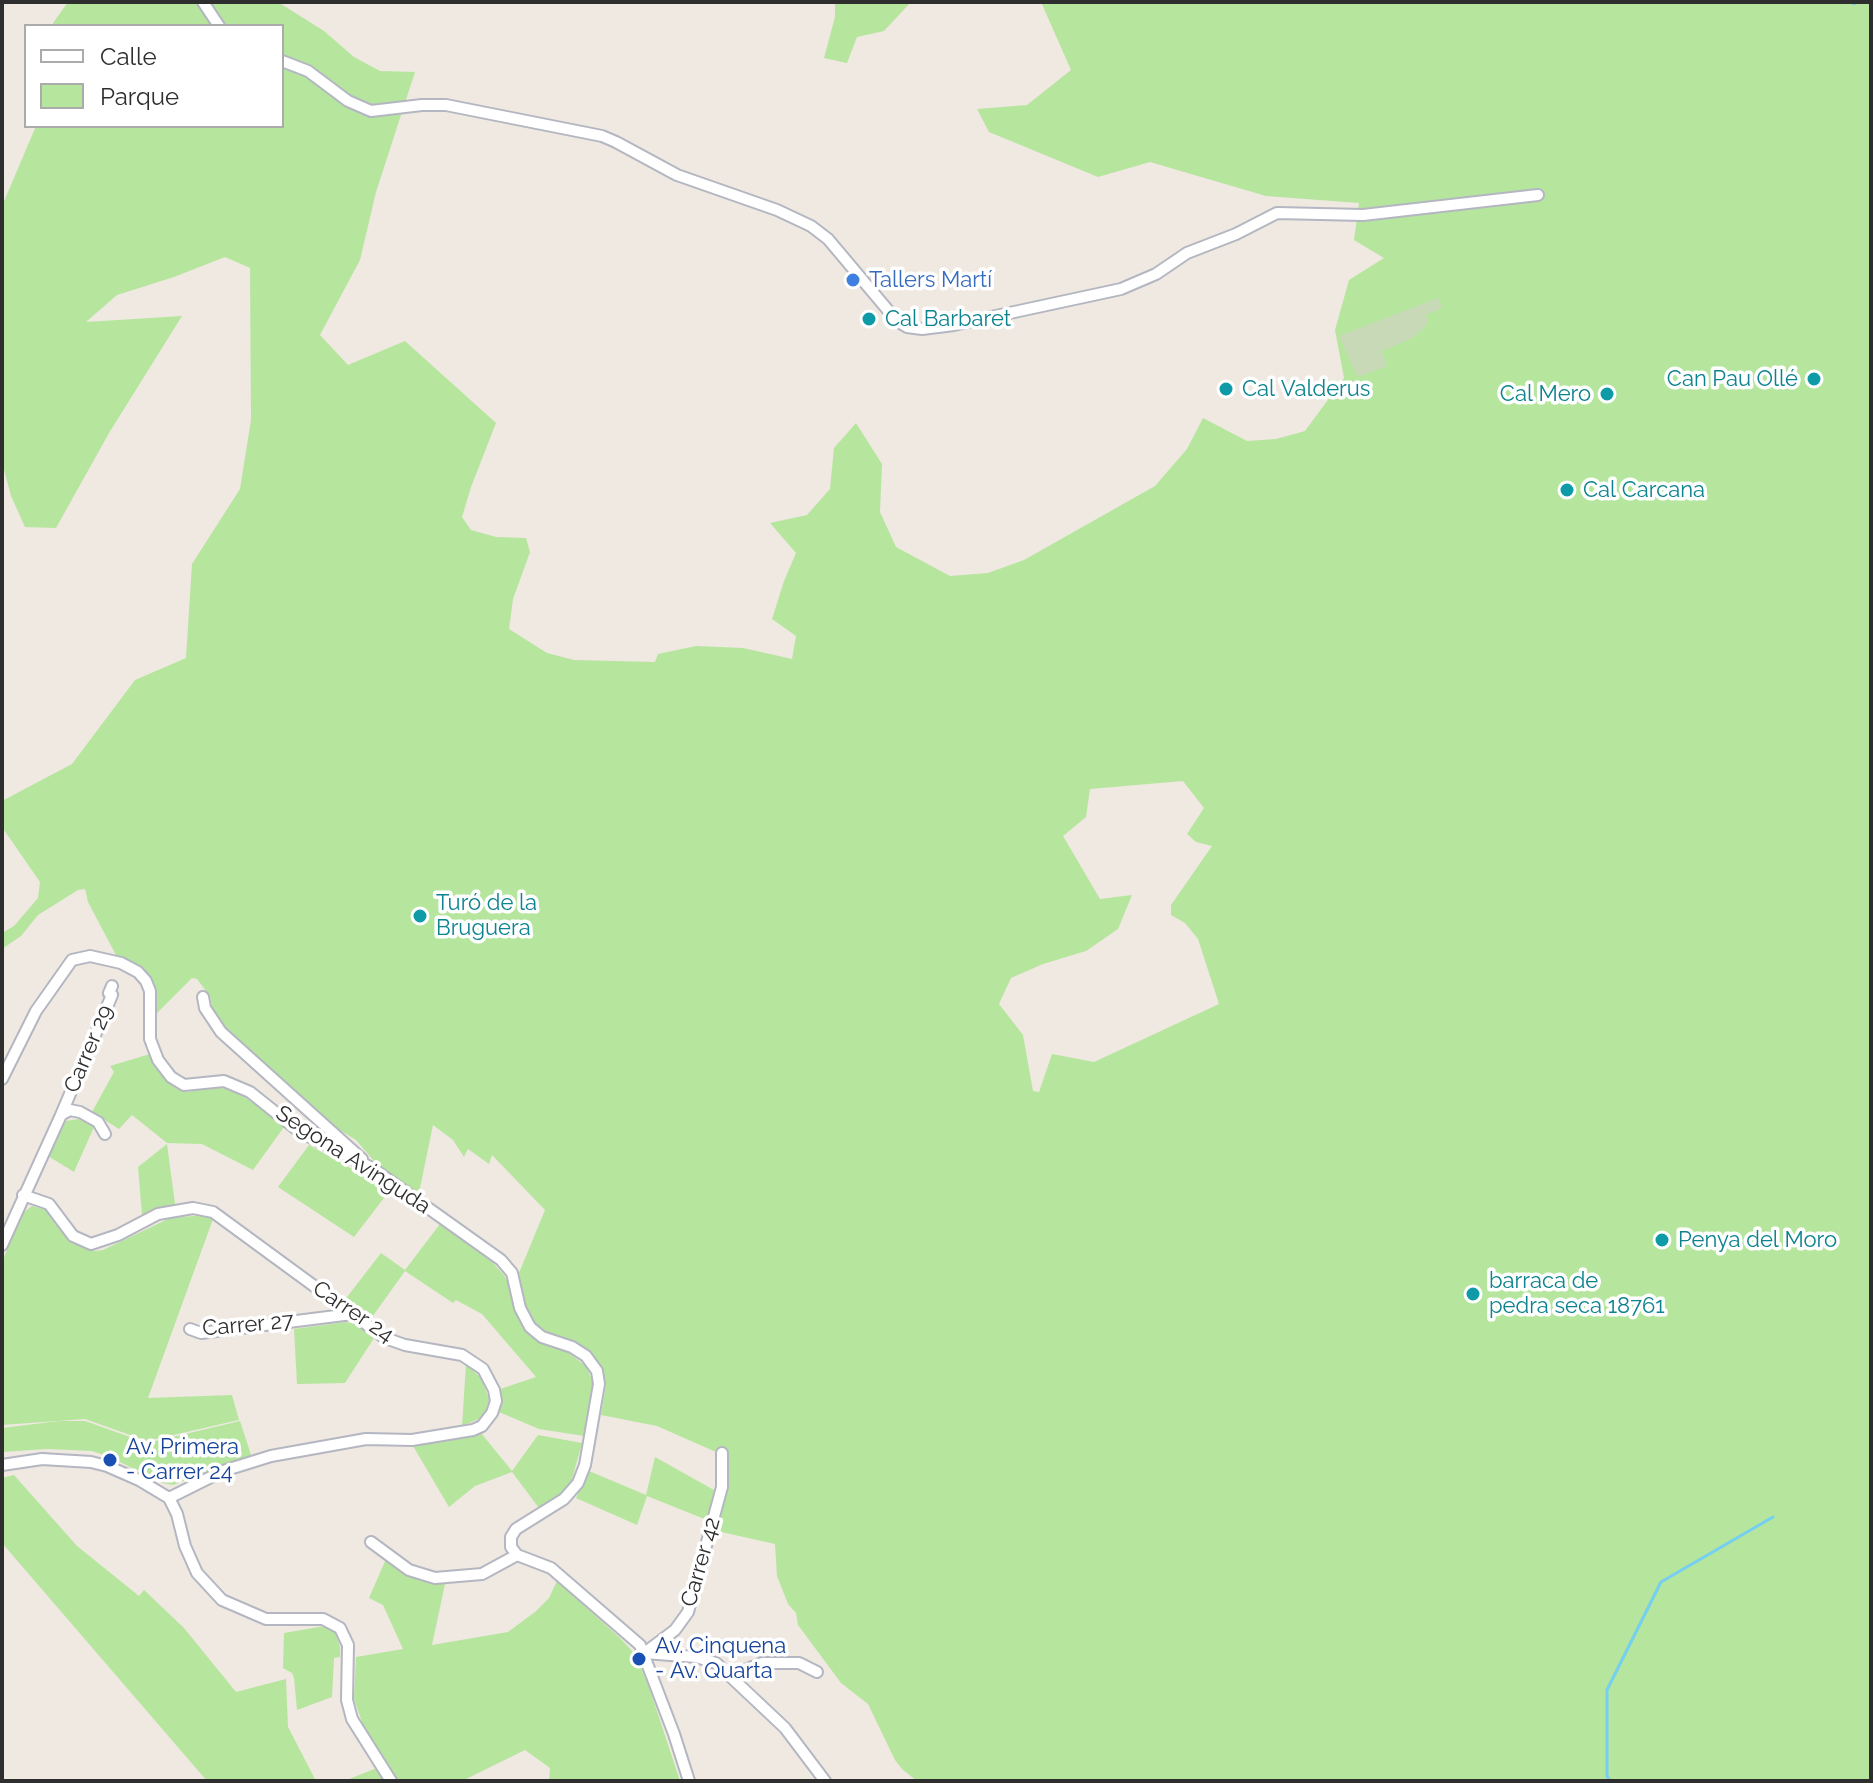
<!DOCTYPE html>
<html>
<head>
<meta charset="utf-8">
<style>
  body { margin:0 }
  #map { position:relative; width:1873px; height:1783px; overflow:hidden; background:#efe9e1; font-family:Raleway,sans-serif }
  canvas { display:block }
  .frame { position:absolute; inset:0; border:4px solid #2e2e2e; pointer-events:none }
  .legend { position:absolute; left:24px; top:24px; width:260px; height:104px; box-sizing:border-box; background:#fff; border:2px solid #ababab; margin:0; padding:10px 14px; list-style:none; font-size:24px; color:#2e2e2e }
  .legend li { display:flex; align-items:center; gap:16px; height:40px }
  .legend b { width:40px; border:2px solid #ababab }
</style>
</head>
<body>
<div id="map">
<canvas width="1873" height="1783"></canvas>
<div class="frame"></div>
<ul class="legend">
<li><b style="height:10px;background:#fff"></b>Calle</li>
<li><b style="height:22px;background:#b6e59e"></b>Parque</li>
</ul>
</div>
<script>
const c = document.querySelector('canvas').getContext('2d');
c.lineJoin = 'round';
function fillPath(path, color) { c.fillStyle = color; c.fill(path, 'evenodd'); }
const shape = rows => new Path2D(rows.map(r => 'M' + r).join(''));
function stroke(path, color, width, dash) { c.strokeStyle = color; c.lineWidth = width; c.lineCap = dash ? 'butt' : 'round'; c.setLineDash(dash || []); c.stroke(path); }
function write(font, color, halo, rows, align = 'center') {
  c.font = font + ' Raleway,sans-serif'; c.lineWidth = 7; c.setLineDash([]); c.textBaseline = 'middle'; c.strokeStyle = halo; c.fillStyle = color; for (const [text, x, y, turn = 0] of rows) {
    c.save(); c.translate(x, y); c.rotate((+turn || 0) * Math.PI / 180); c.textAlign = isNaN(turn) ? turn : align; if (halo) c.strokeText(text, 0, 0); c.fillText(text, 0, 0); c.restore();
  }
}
fillPath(shape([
  [68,2,278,2,324,31,354,57,380,71,415,72,376,192,360,260,320,335,348,365,405,341,496,423,471,487,462,517,471,530,496,537,526,538,530,552,513,599,509,629,547,653,574,660,655,662,658,654,696,646,743,648,792,659,796,636,772,619,784,581,796,553,770,523,807,515,830,489,834,448,856,423,882,464,880,512,896,547,950,576,988,573,1024,560,1155,486,1187,449,1203,418,1247,441,1276,439,1305,431,1344,378,1335,330,1349,280,1384,258,1354,240,1359,203,1266,196,1150,162,1098,177,989,132,977,109,1027,105,1071,70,1041,2,1871,2,1871,1781,917,1781,902,1769,895,1760,868,1704,841,1683,798,1625,796,1613,788,1604,777,1576,775,1544,717,1531,726,1496,727,1460,725,1450,716,1452,657,1426,601,1415,606,1385,598,1362,585,1348,547,1332,531,1319,525,1305,519,1273,545,1210,492,1155,489,1164,468,1149,464,1157,453,1140,433,1125,419,1193,398,1180,374,1161,356,1140,328,1123,227,1033,214,1016,210,996,197,979,192,978,155,1015,156,992,152,980,144,968,117,957,88,902,85,889,78,890,38,915,21,936,2,949,2,933,14,926,38,898,40,882,2,827,2,801,72,764,135,680,186,658,192,564,240,489,251,420,250,268,225,257,174,277,117,295,86,322,182,316,109,433,56,528,25,527,11,496,2,462,2,206,36,126,282,126,282,26,54,26,53,23],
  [1183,781,1204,808,1187,834,1196,842,1212,846,1171,905,1171,915,1185,923,1198,939,1219,1004,1094,1062,1052,1054,1039,1092,1033,1091,1023,1035,999,1004,1011,978,1043,964,1086,951,1118,929,1132,895,1100,899,1063,836,1086,817,1090,789],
  [835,2,911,2,884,31,857,37,847,63,824,58,835,17],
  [150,1054,162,1076,175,1088,188,1092,213,1087,229,1089,253,1102,284,1127,253,1170,202,1144,167,1143,132,1115,119,1129,92,1112,114,1072,110,1066],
  [78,1119,94,1127,74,1172,48,1156,66,1121],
  [167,1144,175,1204,142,1215,138,1167],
  [309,1145,390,1190,354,1237,278,1187],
  [32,1206,46,1210,73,1244,94,1251,103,1250,170,1218,204,1215,213,1219,148,1398,232,1395,239,1420,147,1441,85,1419,2,1425,2,1263,20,1215],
  [440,1224,492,1262,504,1275,511,1288,515,1312,529,1335,541,1343,566,1351,586,1366,592,1380,593,1390,584,1436,539,1429,499,1412,502,1401,500,1389,536,1377,482,1314,456,1300,453,1303,405,1271,370,1320,344,1301,381,1253,405,1270],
  [346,1322,353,1323,374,1338,345,1383,297,1384,294,1329],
  [466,1364,481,1378,489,1399,486,1410,481,1418,462,1426],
  [59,1421,85,1421,147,1443,240,1421,251,1455,173,1485,162,1483,112,1458,92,1451,47,1449,2,1452,2,1428],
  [481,1433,512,1471,538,1435,582,1443,571,1483,562,1494,539,1508,512,1472,475,1486,449,1507,413,1446,472,1437],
  [655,1457,714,1490,707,1520,647,1496,637,1525,576,1498,589,1471,646,1495],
  [14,1475,77,1546,139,1596,144,1590,184,1628,236,1692,286,1679,288,1727,316,1781,207,1781,2,1543,2,1478],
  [386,1559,412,1576,445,1584,432,1645,508,1632,535,1612,549,1598,557,1581,620,1638,635,1654,649,1687,680,1781,549,1781,550,1768,525,1750,462,1781,344,1781,387,1764,364,1728,354,1699,356,1657,403,1649,383,1605,369,1598],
  [325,1626,335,1631,340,1647,340,1657,334,1658,332,1697,297,1710,294,1678,292,1673,283,1668,284,1633]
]), '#b6e59e');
fillPath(shape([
  [1438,298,1442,308,1426,315,1428,323,1413,338,1382,351,1387,366,1358,377,1339,336]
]), '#c8d9b8');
stroke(shape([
  [1854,4,1857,2],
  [1610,1781,1607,1776,1607,1690,1661,1582,1773,1517]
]), '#75cff0', 3);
const street = shape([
  [203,2,219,26],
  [282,61,308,71,348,101,371,111,422,105,446,105,602,136,616,142,677,175,777,210,811,226,828,239,897,321,907,327,922,329,954,325,1121,289,1156,274,1187,253,1236,234,1277,213,1363,215,1538,195],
  [203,997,205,1008,221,1032,362,1159],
  [2,1079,36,1011,72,960,90,956,121,963,138,972,146,981,150,991,150,1039,158,1060,171,1077,184,1085,224,1081,250,1092,300,1132,372,1168,501,1260,512,1273,520,1308,530,1327,542,1337,572,1347,586,1356,597,1371,599,1384,585,1465,578,1483,564,1499,516,1529,511,1537,511,1547,517,1555,551,1568,640,1645,674,1734,689,1781],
  [61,1115,112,995,109,993,112,986],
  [23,1195,49,1204,73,1236,91,1244,118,1235,158,1214,193,1208,213,1212,385,1338,405,1345,462,1355,483,1369,494,1390,496,1401,492,1413,482,1426,473,1430,412,1440,366,1439,271,1456,223,1471,169,1498],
  [2,1245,61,1115,70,1110,80,1112,98,1122,105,1134],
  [190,1329,201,1333,352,1314],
  [2,1465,42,1459,91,1462,107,1466,139,1480,169,1498,177,1514,185,1546,197,1573,222,1600,266,1619,323,1619,340,1628,348,1645,347,1700,352,1719,391,1781],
  [371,1542,409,1570,435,1578,482,1574,517,1555],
  [647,1651,675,1630,688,1612,722,1487,722,1453],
  [645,1653,696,1657,716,1663,785,1728,825,1781],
  [733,1678,745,1670,762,1663,799,1663,817,1672]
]);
stroke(street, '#b4b7c1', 14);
stroke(street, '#fff', 10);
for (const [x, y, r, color] of [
  [853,280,8,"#3f7fe0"],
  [869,319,8,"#0f9aa8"],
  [1814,379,8,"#0f9aa8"],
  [1226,389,8,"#0f9aa8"],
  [1607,394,8,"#0f9aa8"],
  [1567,490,8,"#0f9aa8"],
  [420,916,8,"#0f9aa8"],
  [1662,1240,8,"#0f9aa8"],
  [1473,1294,8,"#0f9aa8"],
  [110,1460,8,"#1a4fb4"],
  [639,1659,8,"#1a4fb4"]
]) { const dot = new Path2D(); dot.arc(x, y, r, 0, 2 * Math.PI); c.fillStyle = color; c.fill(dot); stroke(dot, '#fff', 3); }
write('22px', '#366cbe', '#fff', [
  ["Tallers Martí",869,280]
], 'left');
write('22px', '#0d838f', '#fff', [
  ["Cal Barbaret",885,319],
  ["Can Pau Ollé",1798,379,"right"],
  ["Cal Valderus",1242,389],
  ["Cal Mero",1591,394,"right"],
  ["Cal Carcana",1583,490],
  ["Turó de la",436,903],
  ["Bruguera",436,928],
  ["Penya del Moro",1678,1240],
  ["barraca de",1489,1281],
  ["pedra seca 18761",1489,1306]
], 'left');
write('22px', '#2e2e2e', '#fff', [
  ["Carrer 29",89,1049,-67],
  ["Segona Avinguda",353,1160,33],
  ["Carrer 24",353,1312,34],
  ["Carrer 27",248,1325,-5],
  ["Carrer 42",701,1562,-74]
]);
write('22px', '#164399', '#fff', [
  ["Av. Primera",126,1447],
  ["- Carrer 24",126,1472],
  ["Av. Cinquena",655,1646],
  ["- Av. Quarta",655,1671]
], 'left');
</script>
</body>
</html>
